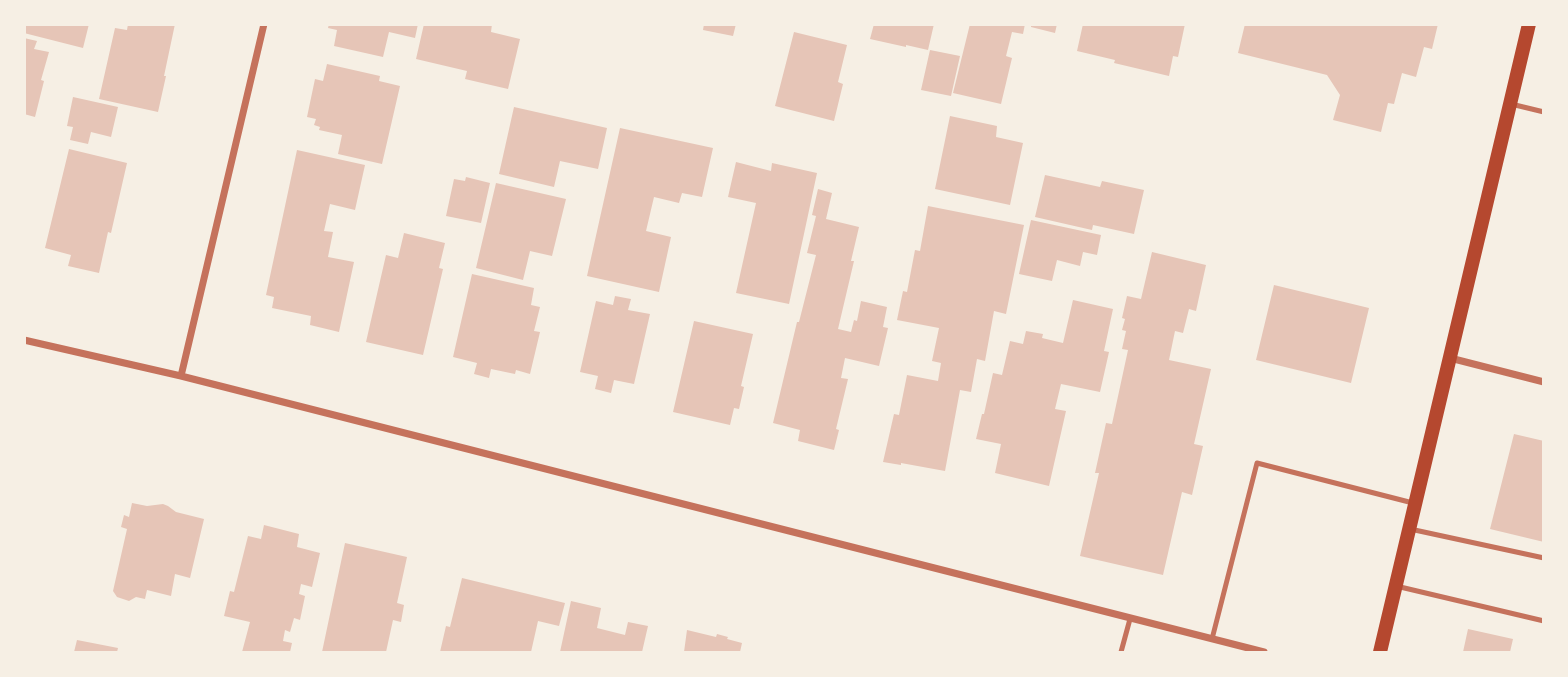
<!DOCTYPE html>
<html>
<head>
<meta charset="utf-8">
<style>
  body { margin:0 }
  #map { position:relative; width:1568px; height:677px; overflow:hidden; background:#f6efe4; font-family:"PT Sans Narrow",sans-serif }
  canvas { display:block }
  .frame { position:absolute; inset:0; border:26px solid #f6efe4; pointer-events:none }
</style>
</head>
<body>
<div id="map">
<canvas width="1568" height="677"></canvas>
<div class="frame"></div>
</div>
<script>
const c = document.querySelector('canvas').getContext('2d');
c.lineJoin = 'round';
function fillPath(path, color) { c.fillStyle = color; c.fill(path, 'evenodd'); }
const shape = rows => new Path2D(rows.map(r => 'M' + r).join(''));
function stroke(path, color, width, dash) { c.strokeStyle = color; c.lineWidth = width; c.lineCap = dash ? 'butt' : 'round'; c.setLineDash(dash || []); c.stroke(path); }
fillPath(shape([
  [24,24,89,24,83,48,24,33],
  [128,24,175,24,164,76,166,76,158,112,99,99,115,28,127,30],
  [329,24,418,24,415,38,389,32,383,57,334,46,337,30,328,28],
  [424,24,492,24,491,32,520,39,508,89,465,79,467,71,416,59],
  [704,24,736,24,733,36,703,30],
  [874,24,934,24,928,50,906,45,906,47,870,39],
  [970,24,1025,24,1023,34,1012,32,1006,56,1012,58,1001,104,953,93],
  [1031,24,1057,24,1055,33,1031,27],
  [1083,24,1185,24,1178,57,1173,56,1169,76,1114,63,1115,60,1077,51],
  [1245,24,1438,24,1432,49,1424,47,1416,77,1402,73,1394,104,1388,103,1381,132,1333,120,1340,95,1327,75,1238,53],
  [794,32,847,45,838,82,843,84,834,121,775,106],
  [24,38,37,41,34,49,49,52,41,80,44,81,35,117,24,114],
  [930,50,960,56,951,96,921,90],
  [327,64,380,76,379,81,400,86,382,164,338,154,342,135,319,130,320,127,314,125,316,119,307,117,315,79,323,81],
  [73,97,118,107,111,137,91,132,88,144,70,140,73,127,67,126],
  [514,107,607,128,598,169,560,161,554,187,499,174],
  [950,116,997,126,996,137,1023,143,1010,205,935,189],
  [620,128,713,148,702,197,682,193,679,203,654,197,646,231,671,237,659,292,587,276],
  [69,149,127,163,111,233,108,232,99,273,68,266,71,255,45,248],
  [297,150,365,165,355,210,330,204,324,231,333,232,328,257,354,262,339,332,310,325,311,316,272,308,274,297,266,295],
  [736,162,771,171,772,163,817,173,789,304,736,293,756,203,728,197],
  [1045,175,1100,187,1102,181,1144,190,1134,234,1093,225,1092,230,1035,217],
  [466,177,490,183,481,223,446,216,454,179,465,181],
  [496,183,566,199,552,256,530,251,523,280,476,268],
  [818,189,832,193,826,219,859,227,851,261,854,261,838,329,851,332,854,320,857,321,861,301,887,307,883,327,888,328,879,366,845,358,841,378,848,379,836,429,839,430,834,450,798,441,800,430,773,423,797,322,799,322,816,255,807,253,816,216,812,215],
  [928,206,1024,225,1006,314,994,311,985,361,977,359,971,392,960,390,945,471,901,463,901,465,883,462,894,414,899,415,907,375,938,381,941,363,932,361,939,328,897,320,903,291,907,292,915,250,920,251],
  [1031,220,1101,235,1097,255,1083,252,1080,266,1057,260,1052,281,1019,274],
  [404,233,445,243,439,268,443,269,423,355,366,342,386,255,398,258],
  [1152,252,1206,265,1196,311,1189,309,1183,333,1175,331,1169,360,1211,369,1194,444,1203,446,1192,495,1182,492,1163,575,1080,556,1099,473,1095,473,1106,423,1112,424,1128,350,1122,349,1126,331,1122,330,1125,319,1122,318,1127,296,1141,299],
  [472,274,534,288,531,305,540,307,534,331,540,332,530,374,516,370,515,374,491,369,489,378,474,374,477,363,453,357],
  [1274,285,1369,308,1351,383,1256,360],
  [615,296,631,299,628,310,650,314,634,384,614,380,611,393,595,389,598,376,580,372,596,301,613,305],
  [1073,300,1113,309,1104,351,1109,352,1100,392,1061,384,1055,409,1066,411,1049,486,995,473,1001,444,976,439,982,414,984,414,993,373,1002,375,1010,341,1023,344,1026,331,1043,334,1042,338,1063,343],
  [694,321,753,334,741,386,744,387,739,409,734,408,730,425,673,412],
  [1514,434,1544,441,1544,542,1490,529],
  [132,503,147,506,163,504,168,506,176,512,204,519,190,578,175,574,171,596,147,590,145,599,136,597,129,601,117,597,113,591,127,529,121,527,124,515,129,517],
  [264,525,299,534,297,547,320,553,312,587,301,584,299,594,305,596,300,620,294,618,290,632,285,630,283,641,292,643,290,652,242,652,250,622,224,616,230,591,234,592,248,536,261,539],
  [345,543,407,557,397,603,404,605,401,622,393,620,386,652,322,652],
  [462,578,565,603,559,626,538,621,531,652,440,652,446,626,450,627],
  [571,601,601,608,597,628,625,635,628,622,648,626,642,652,560,652],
  [1468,629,1513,639,1510,652,1463,652],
  [687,630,716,637,717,634,728,637,727,639,742,643,740,652,684,652],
  [77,640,118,648,117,652,74,652]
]), '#e6c5b7');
stroke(shape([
  [1511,104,1544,112],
  [1410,529,1544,558],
  [1396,586,1544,621],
  [1212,639,1257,463,1413,503],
  [1121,652,1130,619]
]), '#c5725c', 5);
stroke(shape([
  [24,340,181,376,1264,652],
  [1450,358,1544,382],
  [181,376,264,24]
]), '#c5725c', 7);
stroke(shape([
  [1380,652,1529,24]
]), '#b5482f', 14);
</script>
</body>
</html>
